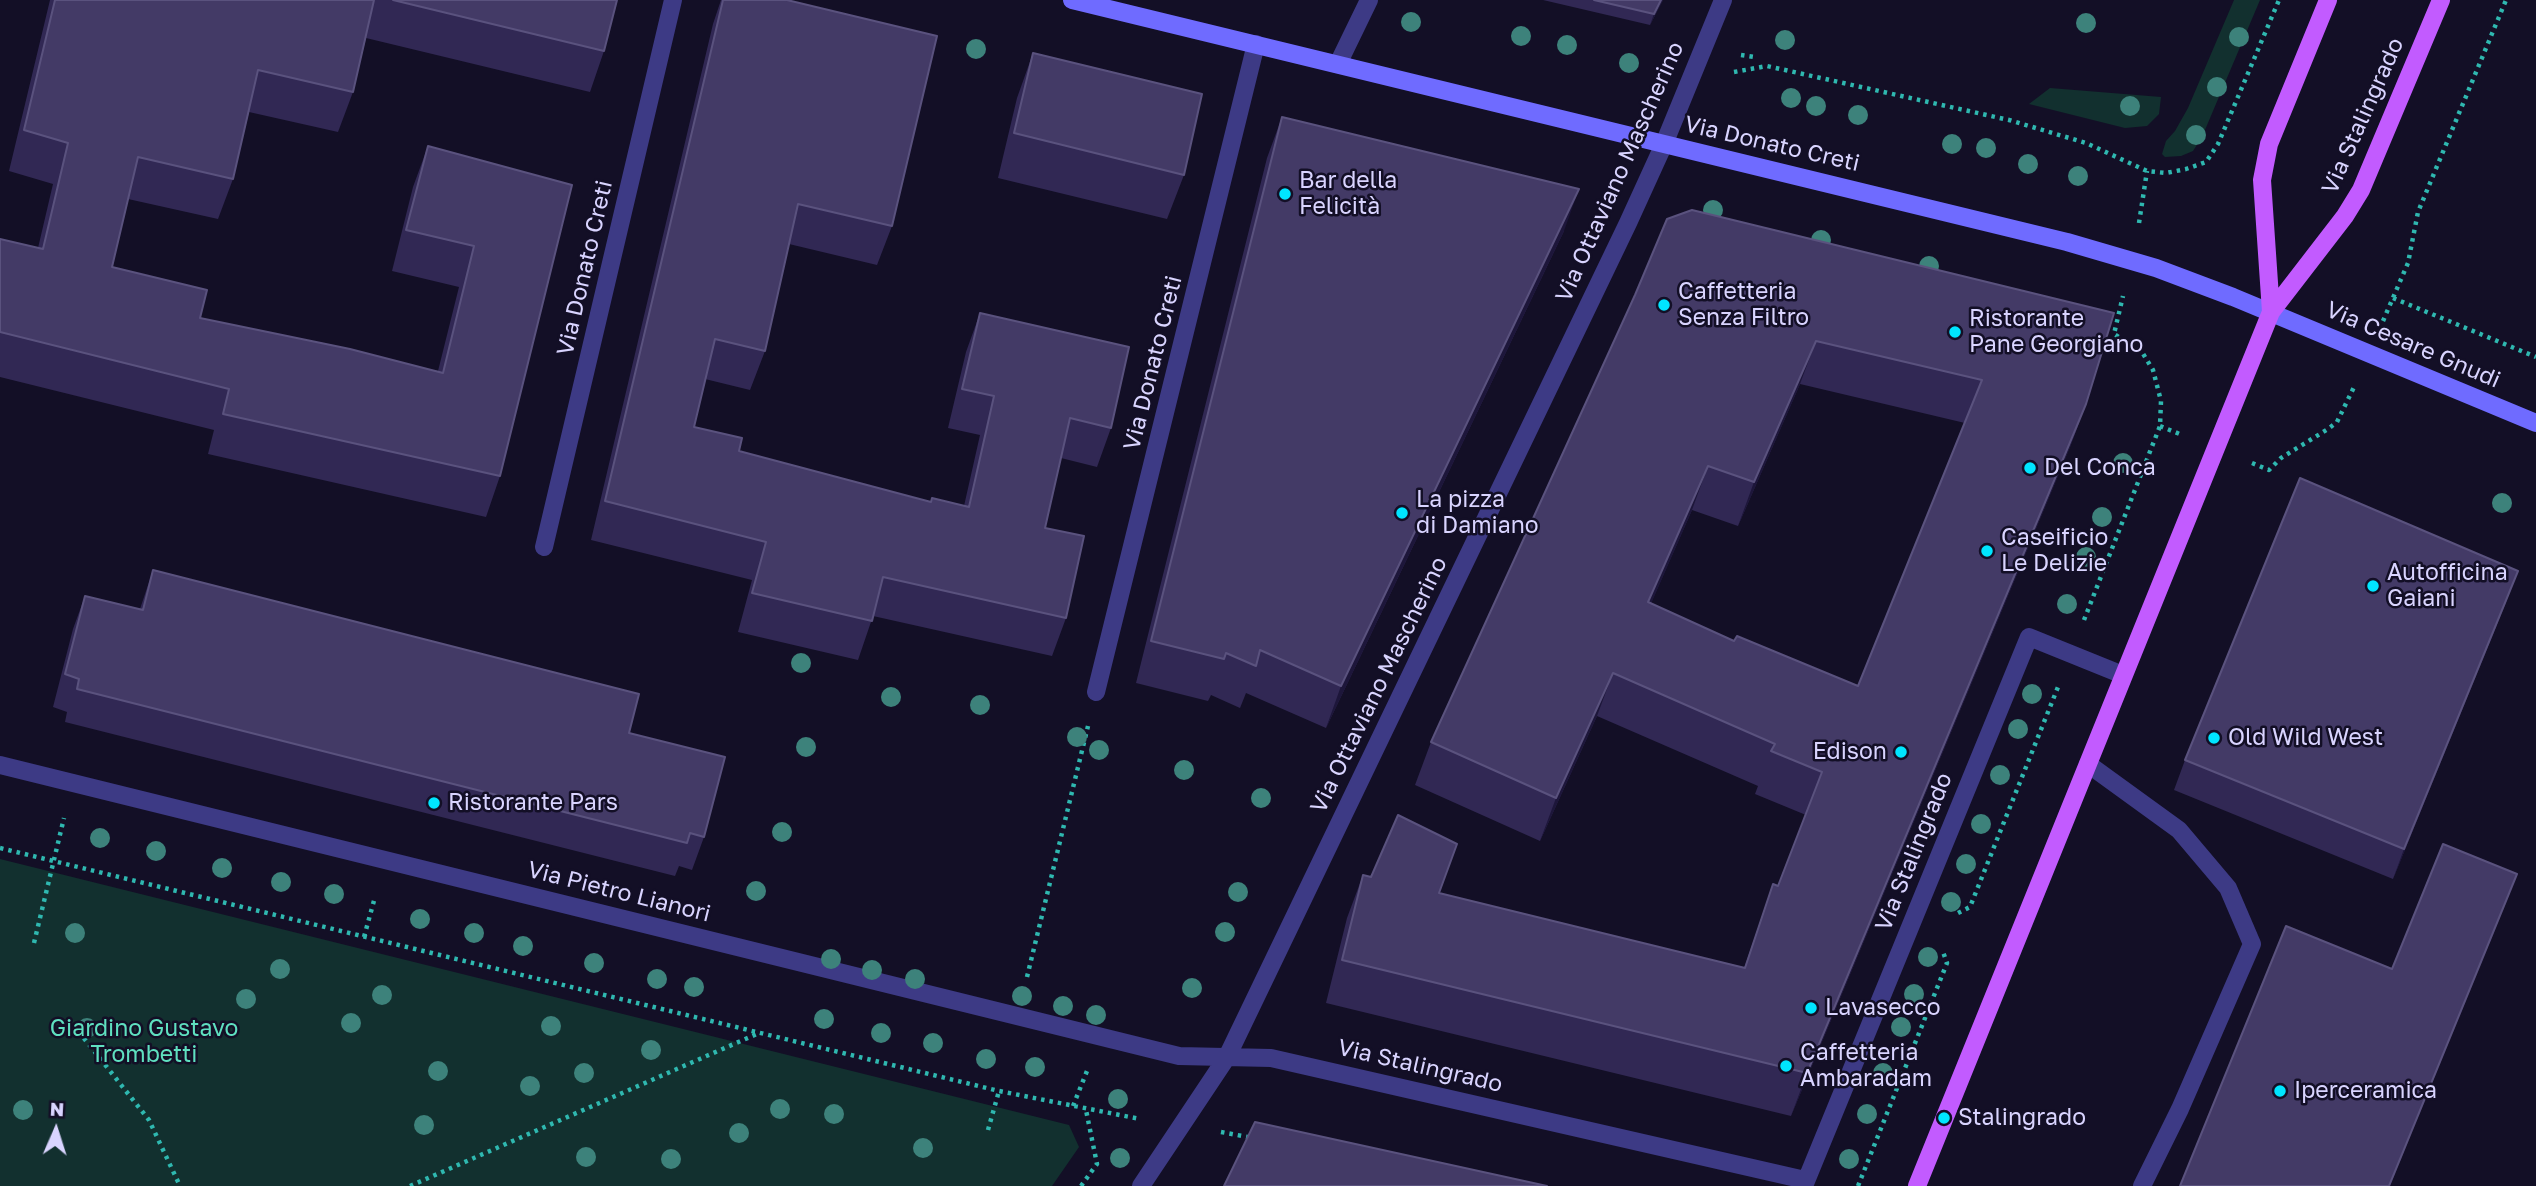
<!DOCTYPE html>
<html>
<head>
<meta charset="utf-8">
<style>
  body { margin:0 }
  #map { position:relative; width:2536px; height:1186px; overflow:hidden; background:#130f26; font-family:"Golos Text",sans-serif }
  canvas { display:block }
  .north { position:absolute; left:21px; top:1095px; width:70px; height:70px; -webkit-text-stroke:5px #130f26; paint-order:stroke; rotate:3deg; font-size:19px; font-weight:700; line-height:28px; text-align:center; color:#d9d4ff }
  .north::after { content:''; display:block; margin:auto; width:24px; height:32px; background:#d9d4ff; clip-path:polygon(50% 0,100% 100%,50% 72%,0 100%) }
</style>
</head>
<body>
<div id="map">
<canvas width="2536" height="1186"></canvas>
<div class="north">N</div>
</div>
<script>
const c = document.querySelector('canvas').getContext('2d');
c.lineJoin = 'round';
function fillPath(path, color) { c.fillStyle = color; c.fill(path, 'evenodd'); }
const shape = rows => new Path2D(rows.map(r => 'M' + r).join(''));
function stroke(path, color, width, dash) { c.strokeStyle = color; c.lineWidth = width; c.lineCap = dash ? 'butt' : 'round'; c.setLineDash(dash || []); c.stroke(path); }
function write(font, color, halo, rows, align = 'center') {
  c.font = font + ' "Golos Text",sans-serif'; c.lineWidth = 5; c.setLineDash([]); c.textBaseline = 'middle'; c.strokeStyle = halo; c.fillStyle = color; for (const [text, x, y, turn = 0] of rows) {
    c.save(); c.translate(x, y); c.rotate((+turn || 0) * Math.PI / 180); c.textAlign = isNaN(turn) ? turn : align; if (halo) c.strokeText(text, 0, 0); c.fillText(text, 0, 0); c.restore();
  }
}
fillPath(shape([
  [2234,0,2260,0,2202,137,2193,151,2181,156,2165,157,2162,154,2166,141,2175,131,2188,108],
  [2050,88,2161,97,2159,114,2147,126,2125,128,2029,104],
  [0,859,1069,1125,1079,1147,1052,1186,0,1186]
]), '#12302f');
stroke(shape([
  [1741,55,1754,57],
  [1734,72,1767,66,2009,120,2086,143,2147,171,2166,173,2186,169,2206,162,2218,144,2279,0],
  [2139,223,2147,171],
  [2393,298,2536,357],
  [2383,321,2408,263,2418,212,2506,0],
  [2160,426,2182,435],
  [2252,463,2269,470,2281,458,2328,429,2337,422,2354,387],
  [2084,620,2160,426,2161,401,2153,370,2142,352,2114,334,2123,296],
  [0,848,999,1091,1140,1119],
  [1958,913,1970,907,2058,687],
  [364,937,375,897],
  [34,943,64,818],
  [1027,977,1088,726],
  [64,1022,83,1037,149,1120,180,1186],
  [1073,1106,1087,1071],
  [988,1130,999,1091],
  [1221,1132,1253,1138],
  [410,1186,759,1033],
  [1081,1186,1097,1164,1086,1110],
  [1858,1186,1947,963,1942,949]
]), '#2fb8b0', 4.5, [3.5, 5]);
stroke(shape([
  [1338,64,1369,0],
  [2088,764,2179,830,2228,888,2252,944,2180,1109,2142,1186]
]), '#3d3a85', 18);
stroke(shape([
  [544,547,673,0],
  [1096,692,1256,44],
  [0,765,1179,1056,1271,1058,1805,1180],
  [1141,1186,1227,1057,1628,223,1664,144,1723,0],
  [1804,1186,2029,637,2123,675]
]), '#3d3a85', 18);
stroke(shape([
  [1072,0,2067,242,2156,268,2233,297,2536,423]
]), '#6f6bff', 18);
stroke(shape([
  [2271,312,2262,180,2269,144,2328,0],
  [1917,1186,2271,312,2345,216,2361,190,2441,0]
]), '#c25bff', 18);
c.fillStyle = '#3d827b';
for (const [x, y] of [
  [1411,22],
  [2086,23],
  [1521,36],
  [2239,37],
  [1785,40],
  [1567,45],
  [976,49],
  [1629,63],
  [2217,87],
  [1791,98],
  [1816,106],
  [2130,106],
  [1858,115],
  [2196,135],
  [1952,144],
  [1986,148],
  [2028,164],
  [2078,176],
  [1713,210],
  [1821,240],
  [1929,266],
  [2123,463],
  [2502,503],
  [2102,517],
  [2086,557],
  [2067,604],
  [801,663],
  [2032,694],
  [891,697],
  [980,705],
  [2018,729],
  [1077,737],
  [806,747],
  [1099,750],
  [1184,770],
  [2000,775],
  [1261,798],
  [1981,824],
  [782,832],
  [100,838],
  [156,851],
  [1966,864],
  [222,868],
  [281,882],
  [756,891],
  [1238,892],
  [334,894],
  [1951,902],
  [420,919],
  [1225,932],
  [75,933],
  [474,933],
  [523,946],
  [1928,957],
  [831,959],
  [594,963],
  [280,969],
  [872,970],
  [657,979],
  [915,979],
  [694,987],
  [1192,988],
  [1914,994],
  [382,995],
  [1022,996],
  [246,999],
  [1063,1006],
  [1096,1015],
  [824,1019],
  [351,1023],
  [551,1026],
  [1901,1027],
  [87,1028],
  [881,1033],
  [933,1043],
  [651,1050],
  [986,1059],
  [1035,1067],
  [438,1071],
  [584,1073],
  [1883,1073],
  [530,1086],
  [1118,1099],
  [780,1109],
  [23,1110],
  [834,1114],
  [1867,1114],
  [424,1125],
  [739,1133],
  [923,1148],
  [586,1157],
  [1120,1158],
  [671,1159],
  [1849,1159]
]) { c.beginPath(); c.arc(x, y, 10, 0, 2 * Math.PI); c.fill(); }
fillPath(shape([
  [50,0,617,0,604,51,590,92,366,38,353,92,338,132,249,112,233,179,218,219,128,199,112,267,200,318,438,371,459,287,392,271,413,187,428,146,572,185,500,476,486,517,208,454,214,430,0,377,0,239,38,248,53,184,9,171],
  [721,0,787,0,892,226,877,265,789,244,765,351,750,390,705,379,694,427,739,451,931,502,964,506,980,435,948,428,966,352,980,313,1111,428,1097,467,1061,458,1045,528,1066,618,1052,656,873,616,858,660,738,632,752,580,591,540,713,24],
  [1543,0,1663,0,1650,25],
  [1033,53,1184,175,1167,219,998,178,1017,98],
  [1282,117,1564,231,1326,728,1246,693,1240,708,1211,695,1208,701,1136,683,1267,158],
  [1635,295,2086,404,2070,447,1791,1116,1326,1003,1347,918,1363,875,1744,968,1773,884,1778,886,1806,815,1755,794,1758,786,1597,716,1540,841,1415,785,1431,742],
  [1800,384,1965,423,1858,686,1734,641,1651,603,1692,510,1738,526],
  [153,570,629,733,704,837,692,870,679,866,675,876,65,722,67,712,53,707,73,629,85,596,140,609],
  [2507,600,2393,879,2174,790,2185,760]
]), '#312854');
fillPath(shape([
  [1661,0,1663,0,1650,25,1654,14],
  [1579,189,1564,231,1326,728,1341,686],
  [1816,341,1800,384,1738,526,1754,482],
  [2086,404,2070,447,1791,1116,1807,1073],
  [1708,466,1692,510,1633,645,1648,602],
  [2518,571,2507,600,2393,879,2404,849],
  [1613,673,1597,716,1540,841,1556,798],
  [2517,874,2506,903,2390,1186,2389,1186]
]), '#1d163a');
const building = shape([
  [55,0,374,0,353,92,258,70,233,179,138,157,112,267,207,290,200,318,350,349,443,373,474,246,406,230,428,146,572,185,500,476,223,414,229,389,0,332,0,239,43,249,68,143,24,130,55,0],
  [393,0,617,0,604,51,393,0],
  [723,0,787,0,937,36,892,226,798,204,765,351,715,339,694,427,742,438,739,451,931,502,932,498,969,507,994,396,962,389,980,313,1129,347,1111,428,1070,418,1045,528,1084,536,1066,618,883,577,872,621,752,593,766,542,605,501,723,0],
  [1594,0,1661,0,1654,14,1594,0],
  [1033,53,1202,94,1184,175,1014,133,1033,53],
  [1282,117,1579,189,1341,686,1260,650,1256,666,1226,653,1224,659,1151,641,1282,117],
  [1692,210,2114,313,2086,404,1807,1073,1342,960,1363,875,1371,877,1398,815,1457,844,1439,893,1745,968,1773,884,1778,886,1822,772,1771,751,1775,744,1613,673,1556,798,1431,742,1635,295,1667,219,1692,210],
  [1816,341,1982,380,1858,686,1737,636,1734,641,1648,602,1708,466,1754,482,1816,341],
  [2300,478,2518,571,2404,849,2185,760,2300,478],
  [153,570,639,694,629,733,725,757,704,837,690,833,687,843,77,689,79,679,65,674,85,596,143,610,153,570],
  [2443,844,2517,874,2389,1186,2180,1186,2286,926,2392,969,2443,844],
  [1255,1122,1547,1186,1224,1186,1255,1122]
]);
fillPath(building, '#433a66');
stroke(building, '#5a527e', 2);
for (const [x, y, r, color] of [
  [1285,194,7,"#00e5ff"],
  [1664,305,7,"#00e5ff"],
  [1955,332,7,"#00e5ff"],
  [2030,468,7,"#00e5ff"],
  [1402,513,7,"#00e5ff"],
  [1987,551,7,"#00e5ff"],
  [2373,586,7,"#00e5ff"],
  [2214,738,7,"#00e5ff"],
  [1901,752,7,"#00e5ff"],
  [434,803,7,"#00e5ff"],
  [1811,1008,7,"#00e5ff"],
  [1786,1066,7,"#00e5ff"],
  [2280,1091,7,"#00e5ff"],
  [1944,1118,7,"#00e5ff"]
]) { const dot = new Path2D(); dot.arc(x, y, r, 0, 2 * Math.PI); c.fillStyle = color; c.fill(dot); stroke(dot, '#130f26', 2.5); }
write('23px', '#d9d4ff', '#130f26', [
  ["Via Stalingrado",2363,116,-66],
  ["Via Donato Creti",1772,144,13],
  ["Via Ottaviano Mascherino",1620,172,-66],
  ["Via Donato Creti",585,268,-77],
  ["Via Cesare Gnudi",2413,345,23],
  ["Via Donato Creti",1153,363,-76],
  ["Via Ottaviano Mascherino",1379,685,-64],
  ["Via Stalingrado",1914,852,-68],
  ["Via Pietro Lianori",619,892,14],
  ["Via Stalingrado",1420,1066,13]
]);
write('23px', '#d9d4ff', '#130f26', [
  ["Bar della",1299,181],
  ["Felicità",1299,207],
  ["Caffetteria",1678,292],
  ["Senza Filtro",1678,318],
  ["Ristorante",1969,319],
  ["Pane Georgiano",1969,345],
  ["Del Conca",2044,468],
  ["La pizza",1416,500],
  ["di Damiano",1416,526],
  ["Caseificio",2001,538],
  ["Le Delizie",2001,564],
  ["Autofficina",2387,573],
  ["Gaiani",2387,599],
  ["Old Wild West",2228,738],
  ["Edison",1887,752,"right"],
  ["Ristorante Pars",448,803],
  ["Lavasecco",1825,1008],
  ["Caffetteria",1800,1053],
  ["Ambaradam",1800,1079],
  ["Iperceramica",2294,1091],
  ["Stalingrado",1958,1118]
], 'left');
write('23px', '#5fe0c0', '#130f26', [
  ["Giardino Gustavo",144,1029],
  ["Trombetti",144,1055]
]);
</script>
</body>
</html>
